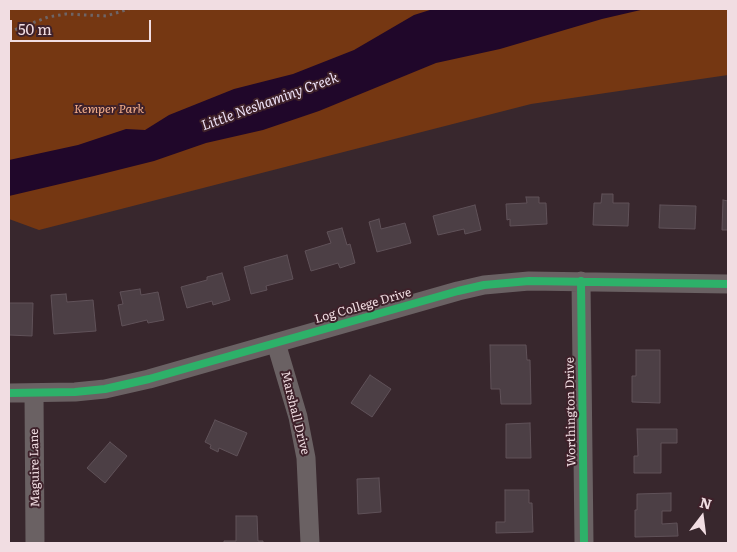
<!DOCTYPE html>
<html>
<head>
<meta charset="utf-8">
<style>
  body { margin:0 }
  #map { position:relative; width:737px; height:552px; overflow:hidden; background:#38272d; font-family:Literata,serif }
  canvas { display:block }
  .frame { position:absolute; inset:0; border:10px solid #f1dde2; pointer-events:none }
  .north { position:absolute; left:677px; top:492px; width:50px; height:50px; -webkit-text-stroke:4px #3e212a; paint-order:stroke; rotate:15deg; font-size:14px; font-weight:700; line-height:20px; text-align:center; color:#f1dde2 }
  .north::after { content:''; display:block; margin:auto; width:18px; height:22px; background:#f1dde2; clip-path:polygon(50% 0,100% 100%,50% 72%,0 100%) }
  .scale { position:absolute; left:10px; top:20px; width:141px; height:22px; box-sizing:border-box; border:2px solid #f1dde2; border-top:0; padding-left:6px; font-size:15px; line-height:18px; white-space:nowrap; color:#f1dde2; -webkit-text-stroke:4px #3e212a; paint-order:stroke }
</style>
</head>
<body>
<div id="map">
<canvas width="737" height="552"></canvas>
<div class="frame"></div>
<div class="north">N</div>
<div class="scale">50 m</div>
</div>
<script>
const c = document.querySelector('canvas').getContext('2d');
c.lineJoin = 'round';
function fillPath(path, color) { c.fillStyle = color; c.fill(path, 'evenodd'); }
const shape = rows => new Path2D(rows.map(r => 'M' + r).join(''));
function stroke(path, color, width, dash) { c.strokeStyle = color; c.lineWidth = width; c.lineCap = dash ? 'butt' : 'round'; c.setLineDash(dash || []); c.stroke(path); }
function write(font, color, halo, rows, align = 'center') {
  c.font = font + ' Literata,serif'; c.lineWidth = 4; c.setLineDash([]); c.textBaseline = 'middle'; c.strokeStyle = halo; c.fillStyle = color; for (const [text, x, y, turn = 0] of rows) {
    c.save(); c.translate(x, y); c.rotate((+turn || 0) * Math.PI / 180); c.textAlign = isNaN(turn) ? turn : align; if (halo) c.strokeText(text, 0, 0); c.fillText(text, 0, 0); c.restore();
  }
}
fillPath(shape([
  [9,9,728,9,728,75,531,104,39,230,9,219]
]), '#753712');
fillPath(shape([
  [433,9,645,9,602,19,500,49,436,63,319,111,263,130,206,143,154,161,94,176,9,196,9,160,78,145,126,129,145,130,169,115,234,89,293,74,354,50,414,15]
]), '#20072a');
const building = shape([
  [602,194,613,194,613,203,629,203,628,226,593,225,594,203,601,203,602,194],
  [526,197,539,197,539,203,546,203,547,224,510,226,510,219,507,220,506,204,527,203,526,197],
  [723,200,728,201,728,230,722,230,723,200],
  [475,205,481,230,465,234,464,229,438,235,433,216,475,205],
  [660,205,696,206,695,229,659,228,660,205],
  [379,219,381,229,405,223,411,243,377,252,369,222,379,219],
  [342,228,347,245,350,244,355,263,340,268,338,263,311,271,305,251,331,243,327,232,342,228],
  [287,255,293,279,266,286,267,290,251,294,244,267,287,255],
  [222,273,230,300,213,305,212,301,187,308,181,287,207,280,207,277,222,273],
  [140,289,141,295,158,292,164,320,148,323,147,320,122,326,118,305,123,304,120,292,140,289],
  [66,294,67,302,93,300,96,331,54,334,51,295,66,294],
  [9,303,33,303,32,336,9,335,9,303],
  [490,345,526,345,527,360,530,360,531,404,501,404,500,389,491,389,490,345],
  [636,350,660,350,660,403,632,402,632,376,636,376,636,350],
  [370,375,391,389,372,417,351,403,370,375],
  [215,420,247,433,237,456,219,448,218,452,210,448,211,445,205,442,215,420],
  [530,423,531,458,506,458,506,424,530,423],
  [637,429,677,429,677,443,661,443,661,473,634,473,634,456,638,456,637,429],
  [110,442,127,456,105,483,87,468,110,442],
  [379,478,381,512,358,514,357,479,379,478],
  [505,490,529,490,529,503,532,503,533,532,496,533,496,522,505,522,505,490],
  [671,493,671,511,662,511,662,524,677,523,678,536,635,537,635,510,637,510,637,494,671,493],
  [236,516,257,516,258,541,263,541,263,543,224,543,224,541,236,541,236,516]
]);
fillPath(building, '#4c3f45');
stroke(building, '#605259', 1);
stroke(shape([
  [9,32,48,17,66,14,106,16,129,9]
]), '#6e6567', 3, [2.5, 4]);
stroke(shape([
  [581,281,584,543],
  [276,343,298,417,306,458,310,543],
  [9,393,75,392,105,389,149,379,458,291,484,285,529,281,728,284],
  [34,393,35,543]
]), '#6a6163', 19);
stroke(shape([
  [581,281,584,543],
  [9,393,75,392,105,389,149,379,458,291,484,285,529,281,728,284]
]), '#2db169', 8);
write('italic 12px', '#f5af8b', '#3e212a', [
  ["Kemper Park",109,109]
]);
write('12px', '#f1dde2', '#3e212a', [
  ["Log College Drive",363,306,-16],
  ["Worthington Drive",571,412,-91],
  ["Marshall Drive",295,413,76],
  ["Maguire Lane",35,468,-91]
]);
write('italic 14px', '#ecdff4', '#3e212a', [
  ["Little Neshaminy Creek",270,102,-20]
]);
</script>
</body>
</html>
